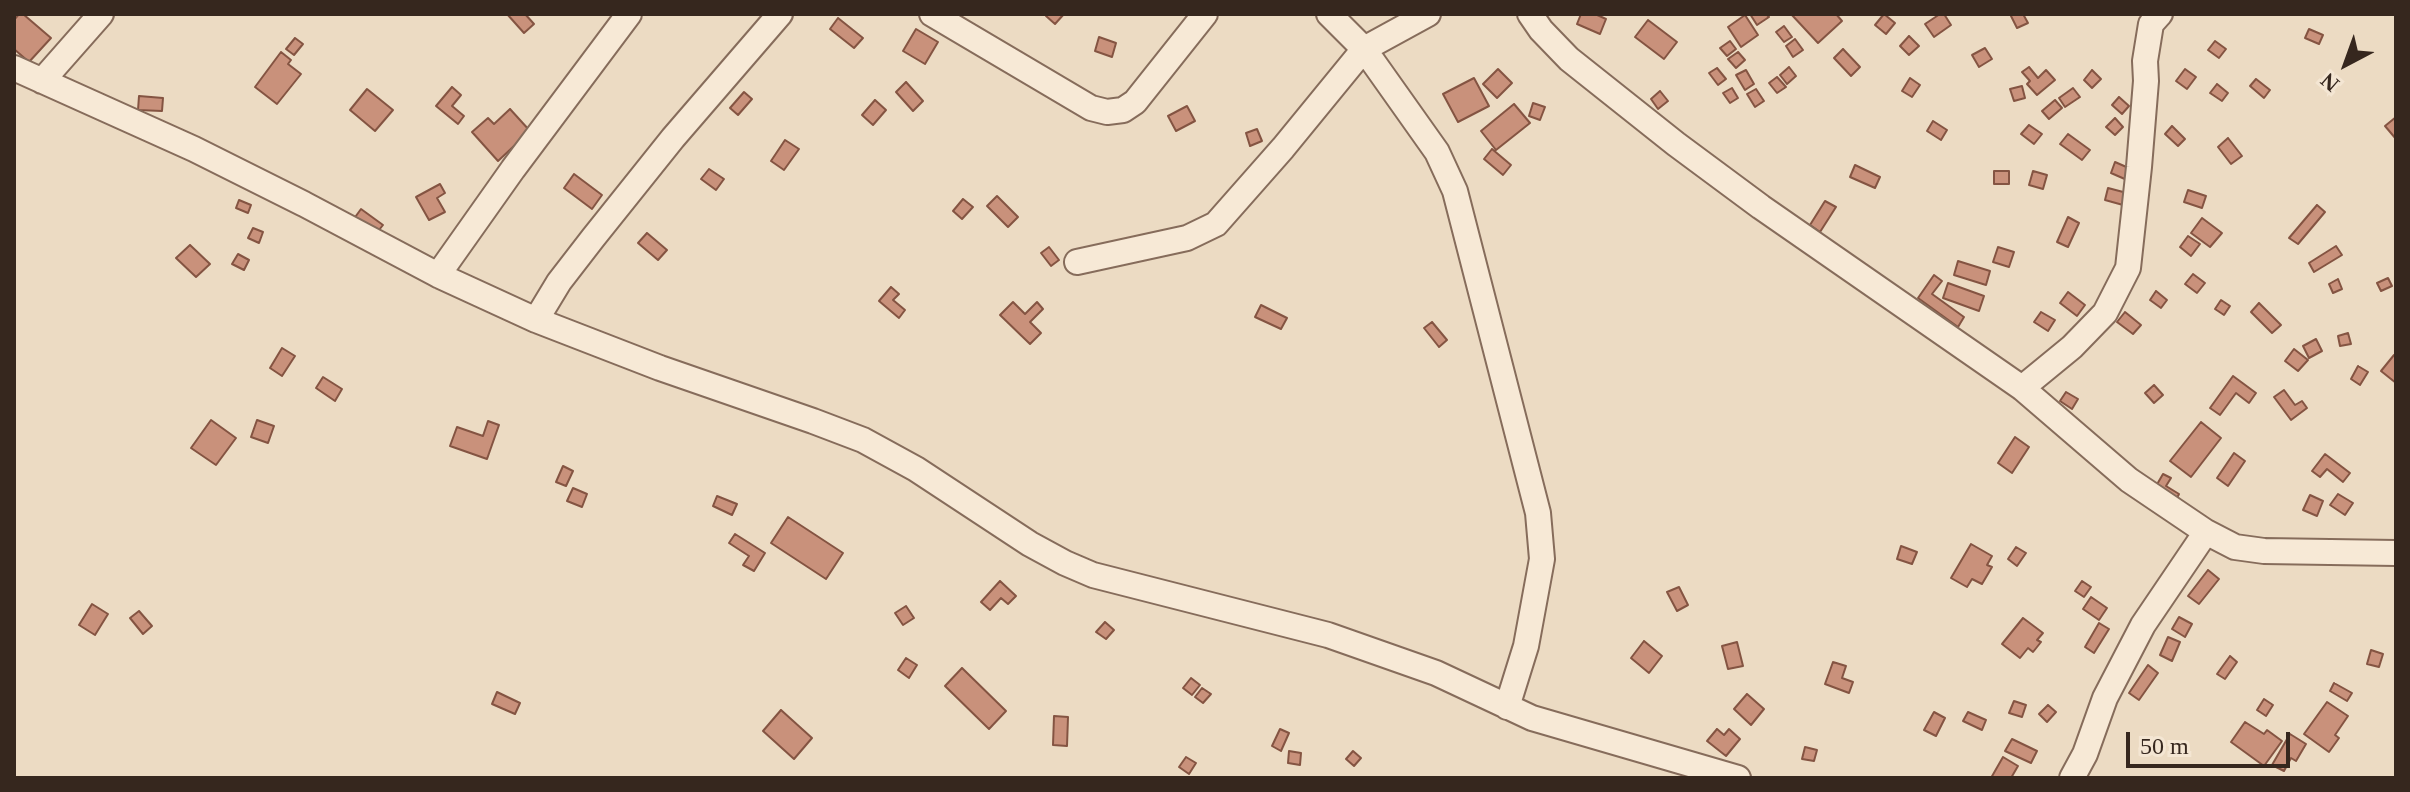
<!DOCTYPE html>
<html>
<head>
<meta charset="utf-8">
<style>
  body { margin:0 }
  #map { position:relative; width:2410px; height:792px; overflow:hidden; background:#ecdbc3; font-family:"Times New Roman",serif }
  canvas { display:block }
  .frame { position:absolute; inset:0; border:16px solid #36271e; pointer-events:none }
  .north { position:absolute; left:2306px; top:24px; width:80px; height:80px; -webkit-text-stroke:6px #f4e6d3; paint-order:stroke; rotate:221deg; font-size:22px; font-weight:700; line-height:32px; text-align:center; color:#36271e }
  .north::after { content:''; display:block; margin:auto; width:28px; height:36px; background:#36271e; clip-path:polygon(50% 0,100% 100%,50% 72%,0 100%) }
  .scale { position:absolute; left:2126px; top:732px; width:164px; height:36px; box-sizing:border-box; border:4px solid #36271e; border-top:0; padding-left:10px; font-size:24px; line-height:28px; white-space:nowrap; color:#36271e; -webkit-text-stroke:6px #f4e6d3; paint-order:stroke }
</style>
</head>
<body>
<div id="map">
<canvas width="2410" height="792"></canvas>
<div class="frame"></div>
<div class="north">N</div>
<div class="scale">50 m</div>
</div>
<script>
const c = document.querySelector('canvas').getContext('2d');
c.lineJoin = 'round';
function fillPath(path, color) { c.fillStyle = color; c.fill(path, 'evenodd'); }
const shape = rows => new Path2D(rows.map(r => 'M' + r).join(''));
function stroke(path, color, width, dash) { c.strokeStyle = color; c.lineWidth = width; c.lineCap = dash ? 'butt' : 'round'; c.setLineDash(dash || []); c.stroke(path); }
const building = shape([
  [19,14,23,14,51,38,29,62,14,49,14,20,19,14],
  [507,14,525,14,534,24,524,33,507,14],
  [1048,14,1064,14,1055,24,1046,16,1048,14],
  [1581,14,1595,14,1606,19,1600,34,1577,24,1581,14],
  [1750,14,1766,14,1769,17,1757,25,1750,14],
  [1791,14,1836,14,1842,21,1818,43,1791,14],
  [1884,14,1895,23,1886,34,1875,25,1884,14],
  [1940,14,1944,14,1951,25,1934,37,1925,24,1940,14],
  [2010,14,2023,14,2028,23,2017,28,2010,14],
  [1745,15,1758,35,1741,47,1728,27,1745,15],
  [838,18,863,38,854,48,830,29,838,18],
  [1648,20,1677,42,1664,59,1635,37,1648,20],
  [1784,26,1792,37,1784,42,1776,32,1784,26],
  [916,29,938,42,925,64,903,51,916,29],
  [2309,29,2323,35,2319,44,2305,38,2309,29],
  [1909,36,1919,46,1909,55,1900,46,1909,36],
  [1099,37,1116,43,1112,57,1095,51,1099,37],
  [295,38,303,44,294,55,286,49,295,38],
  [1795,39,1803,50,1793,57,1786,46,1795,39],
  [1730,41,1736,49,1727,56,1720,48,1730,41],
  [2215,41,2226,49,2219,58,2208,50,2215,41],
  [1985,48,1992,59,1979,67,1972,55,1985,48],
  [1843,49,1860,67,1851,76,1834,58,1843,49],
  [281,52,291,60,288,64,301,74,277,104,255,87,281,52],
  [1738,52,1745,60,1736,68,1728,59,1738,52],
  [1789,67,1796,76,1787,84,1780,75,1789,67],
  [2029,67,2038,78,2046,70,2055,80,2037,95,2027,84,2030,81,2022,72,2029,67],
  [1717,68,1726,79,1718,85,1709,73,1717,68],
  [1498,69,1512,83,1497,98,1483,84,1498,69],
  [2185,69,2196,77,2187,89,2176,81,2185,69],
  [1746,70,1754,84,1745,90,1736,75,1746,70],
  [2092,70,2101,79,2092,88,2084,80,2092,70],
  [1777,77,1786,87,1777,93,1769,83,1777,77],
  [1474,78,1489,106,1458,122,1443,94,1474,78],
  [1910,78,1920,85,1912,97,1902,91,1910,78],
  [2256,79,2270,90,2264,98,2250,86,2256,79],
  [906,82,923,101,913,111,896,92,906,82],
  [2217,84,2228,93,2222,101,2210,93,2217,84],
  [2022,86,2025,98,2014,101,2010,89,2022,86],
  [452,87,461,95,452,106,464,116,458,124,436,106,452,87],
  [1732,88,1738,98,1730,103,1723,93,1732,88],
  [2073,88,2080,97,2065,107,2059,98,2073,88],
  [367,89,393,110,375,131,350,110,367,89],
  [1756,89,1764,101,1755,107,1747,94,1756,89],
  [1660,91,1668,101,1658,109,1651,99,1660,91],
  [744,92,752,99,738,115,730,108,744,92],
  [139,96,163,98,162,111,138,110,139,96],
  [2119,97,2129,106,2122,114,2112,105,2119,97],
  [875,100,886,110,873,125,862,115,875,100],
  [2055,100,2062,108,2049,119,2042,111,2055,100],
  [1533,103,1545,107,1540,120,1529,116,1533,103],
  [1514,104,1530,123,1496,150,1481,131,1514,104],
  [1187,106,1195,121,1176,131,1168,116,1187,106],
  [510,109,530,131,498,161,472,132,488,118,494,124,510,109],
  [2396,117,2396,139,2385,126,2396,117],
  [2115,118,2123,127,2115,135,2106,127,2115,118],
  [1933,121,1947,130,1941,140,1927,131,1933,121],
  [2029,125,2042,134,2034,144,2021,134,2029,125],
  [2172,126,2185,139,2178,146,2165,134,2172,126],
  [1257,129,1262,141,1250,146,1246,133,1257,129],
  [2068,134,2090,150,2082,160,2060,144,2068,134],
  [2228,138,2242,156,2231,164,2218,147,2228,138],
  [785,140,799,149,784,170,771,161,785,140],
  [1492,149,1511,165,1503,175,1484,159,1492,149],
  [2115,162,2131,169,2127,180,2111,173,2115,162],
  [1855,165,1880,177,1875,188,1850,177,1855,165],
  [709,169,724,179,716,190,701,179,709,169],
  [1994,171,2009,171,2009,184,1994,184,1994,171],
  [2033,171,2047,175,2043,189,2029,185,2033,171],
  [574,174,602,195,592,209,564,188,574,174],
  [440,184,445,193,437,198,445,212,429,220,416,197,440,184],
  [2108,188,2127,193,2123,205,2105,200,2108,188],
  [2188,190,2206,196,2202,208,2184,202,2188,190],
  [997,196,1018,217,1008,227,987,206,997,196],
  [963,199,973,207,962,219,953,211,963,199],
  [239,200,251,205,248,213,236,208,239,200],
  [1825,201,1836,207,1820,232,1810,225,1825,201],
  [2317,205,2325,212,2298,244,2289,238,2317,205],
  [361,209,383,225,375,235,353,220,361,209],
  [2068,217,2079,223,2068,247,2057,242,2068,217],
  [2202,218,2222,233,2210,247,2191,233,2202,218],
  [253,228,263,232,259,243,248,238,253,228],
  [647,233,667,250,658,260,638,243,647,233],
  [2188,236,2200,244,2191,256,2180,247,2188,236],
  [190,245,210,264,196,277,176,258,190,245],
  [2336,246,2342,255,2314,272,2309,263,2336,246],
  [1049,247,1059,260,1051,266,1041,253,1049,247],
  [1998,247,2014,252,2009,267,1993,262,1998,247],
  [238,254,249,260,244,270,232,264,238,254],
  [1958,261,1990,271,1986,285,1954,275,1958,261],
  [2193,274,2205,283,2197,293,2185,284,2193,274],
  [1934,275,1942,281,1932,294,1964,317,1958,327,1918,298,1934,275],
  [2388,278,2392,286,2381,291,2377,283,2388,278],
  [2338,279,2342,289,2333,293,2329,284,2338,279],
  [1948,283,1984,296,1979,311,1943,298,1948,283],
  [891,287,899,294,893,300,905,310,899,318,879,301,891,287],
  [2156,291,2167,300,2161,308,2150,300,2156,291],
  [2068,292,2085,305,2077,316,2060,303,2068,292],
  [2221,300,2230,306,2224,315,2215,309,2221,300],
  [1013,302,1025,314,1037,302,1043,309,1030,322,1041,333,1030,344,1000,315,1013,302],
  [2259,303,2281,325,2272,333,2251,312,2259,303],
  [1261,305,1287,318,1281,329,1255,317,1261,305],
  [2041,312,2055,320,2048,331,2034,322,2041,312],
  [2125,312,2141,325,2133,334,2117,322,2125,312],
  [1432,322,1447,340,1439,347,1424,328,1432,322],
  [2348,333,2351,344,2340,346,2338,336,2348,333],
  [2316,339,2322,351,2309,358,2303,346,2316,339],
  [282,348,295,356,282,376,270,368,282,348],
  [2294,349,2308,360,2298,371,2285,361,2294,349],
  [2394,355,2396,356,2396,383,2381,371,2394,355],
  [2358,366,2368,372,2360,385,2351,379,2358,366],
  [2233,376,2256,393,2249,403,2236,393,2220,415,2210,408,2233,376],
  [323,377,342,389,335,401,316,388,323,377],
  [2154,385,2163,395,2154,403,2145,393,2154,385],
  [2284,390,2295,405,2302,401,2307,408,2291,420,2274,397,2284,390],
  [2066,392,2078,399,2072,409,2060,401,2066,392],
  [211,420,236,438,216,465,191,448,211,420],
  [257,420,274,426,268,443,251,437,257,420],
  [488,421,499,425,487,459,450,446,457,427,483,436,488,421],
  [2201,422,2221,438,2191,477,2170,461,2201,422],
  [2015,437,2029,447,2012,473,1998,463,2015,437],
  [2234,453,2245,461,2228,486,2217,478,2234,453],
  [2325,454,2350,473,2343,482,2327,469,2320,477,2312,471,2325,454],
  [563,466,573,471,566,486,556,482,563,466],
  [2163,474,2171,478,2166,486,2179,494,2174,504,2152,493,2163,474],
  [573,488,587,494,582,507,567,501,573,488],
  [2338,494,2353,503,2345,515,2330,505,2338,494],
  [2310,495,2323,501,2317,516,2303,510,2310,495],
  [717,496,737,504,732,515,713,506,717,496],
  [788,517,843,553,826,579,771,543,788,517],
  [735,534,765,553,754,571,743,565,749,556,729,543,735,534],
  [1971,544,1992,556,1987,565,1992,567,1982,584,1972,579,1967,587,1951,578,1971,544],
  [1901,546,1917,552,1912,564,1897,559,1901,546],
  [2016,547,2026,553,2017,566,2008,559,2016,547],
  [2208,570,2219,579,2199,604,2188,596,2208,570],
  [1000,581,1016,596,1008,604,1001,598,990,610,981,602,1000,581],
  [2082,581,2091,587,2084,597,2075,591,2082,581],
  [1679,587,1688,605,1677,611,1667,592,1679,587],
  [2091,597,2107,608,2099,620,2083,609,2091,597],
  [92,604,108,614,95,635,79,625,92,604],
  [906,606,914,618,903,625,895,613,906,606],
  [139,611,152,626,143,634,130,618,139,611],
  [2179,617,2192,624,2185,637,2172,629,2179,617],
  [2023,618,2043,633,2037,640,2041,642,2033,652,2028,648,2020,658,2002,644,2023,618],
  [1105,622,1114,630,1106,639,1096,632,1105,622],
  [2099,623,2109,629,2094,653,2085,647,2099,623],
  [2168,637,2180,642,2172,661,2160,655,2168,637],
  [1644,641,1662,656,1649,673,1631,658,1644,641],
  [1737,642,1743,666,1728,669,1722,646,1737,642],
  [2371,650,2383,654,2379,667,2367,664,2371,650],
  [2230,656,2237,662,2225,679,2217,674,2230,656],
  [906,658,917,665,909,678,898,670,906,658],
  [1833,662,1846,666,1842,678,1853,682,1849,693,1825,684,1833,662],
  [2148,665,2158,673,2139,700,2129,693,2148,665],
  [962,668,1006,711,989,729,945,686,962,668],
  [1191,678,1200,685,1192,695,1183,688,1191,678],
  [2334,683,2352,693,2347,701,2330,691,2334,683],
  [1202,688,1211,694,1203,703,1195,697,1202,688],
  [497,692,520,703,515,714,492,704,497,692],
  [1747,694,1764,709,1751,725,1734,709,1747,694],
  [2264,699,2273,705,2266,716,2257,710,2264,699],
  [2014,701,2026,705,2022,717,2009,713,2014,701],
  [2327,702,2348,716,2335,735,2339,738,2329,752,2304,734,2327,702],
  [2048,705,2056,712,2047,722,2039,714,2048,705],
  [781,710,812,738,794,759,763,731,781,710],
  [1934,712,1945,718,1936,736,1924,730,1934,712],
  [1968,712,1986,720,1982,730,1963,721,1968,712],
  [1054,716,1068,717,1067,746,1053,745,1054,716],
  [2245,722,2264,734,2267,730,2282,741,2264,766,2231,742,2245,722],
  [1280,729,1289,733,1281,751,1272,746,1280,729],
  [1717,729,1724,735,1729,729,1740,739,1726,756,1707,741,1717,729],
  [2290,734,2306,744,2296,761,2291,758,2284,771,2272,765,2290,734],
  [2012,739,2037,751,2031,763,2005,751,2012,739],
  [1805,747,1817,750,1814,761,1802,759,1805,747],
  [1289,751,1301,753,1300,765,1288,763,1289,751],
  [1353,751,1361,758,1354,766,1346,759,1353,751],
  [1186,757,1196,763,1189,774,1179,767,1186,757],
  [2003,757,2018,766,2011,778,1991,778,2003,757]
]);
fillPath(building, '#c9917b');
stroke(building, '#845442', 2);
const street = shape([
  [932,14,1091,108,1107,112,1123,110,1135,102,1205,14],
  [1329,14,1364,49,1428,14],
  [1530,14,1541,30,1569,59,1676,144,1761,207,2022,388,2129,480,2206,532],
  [14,68,194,149,304,204,438,275,536,320,660,368,813,421,863,440,916,469,1030,544,1065,563,1093,575,1328,635,1436,673,1532,718,1738,778],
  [42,81,101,14],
  [1077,262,1187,238,1216,224,1283,148,1364,49,1437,152,1455,191,1538,513,1542,559,1526,646,1507,707],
  [438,275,513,169,629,14],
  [536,320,559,282,593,238,673,138,780,14],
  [2022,388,2072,347,2105,313,2128,268,2139,167,2146,81,2145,61,2151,24,2160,14],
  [2072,778,2085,754,2105,698,2143,625,2206,532,2235,547,2264,551,2396,553]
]);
stroke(street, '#866c5b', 28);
stroke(street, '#f7e9d6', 24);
</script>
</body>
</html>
